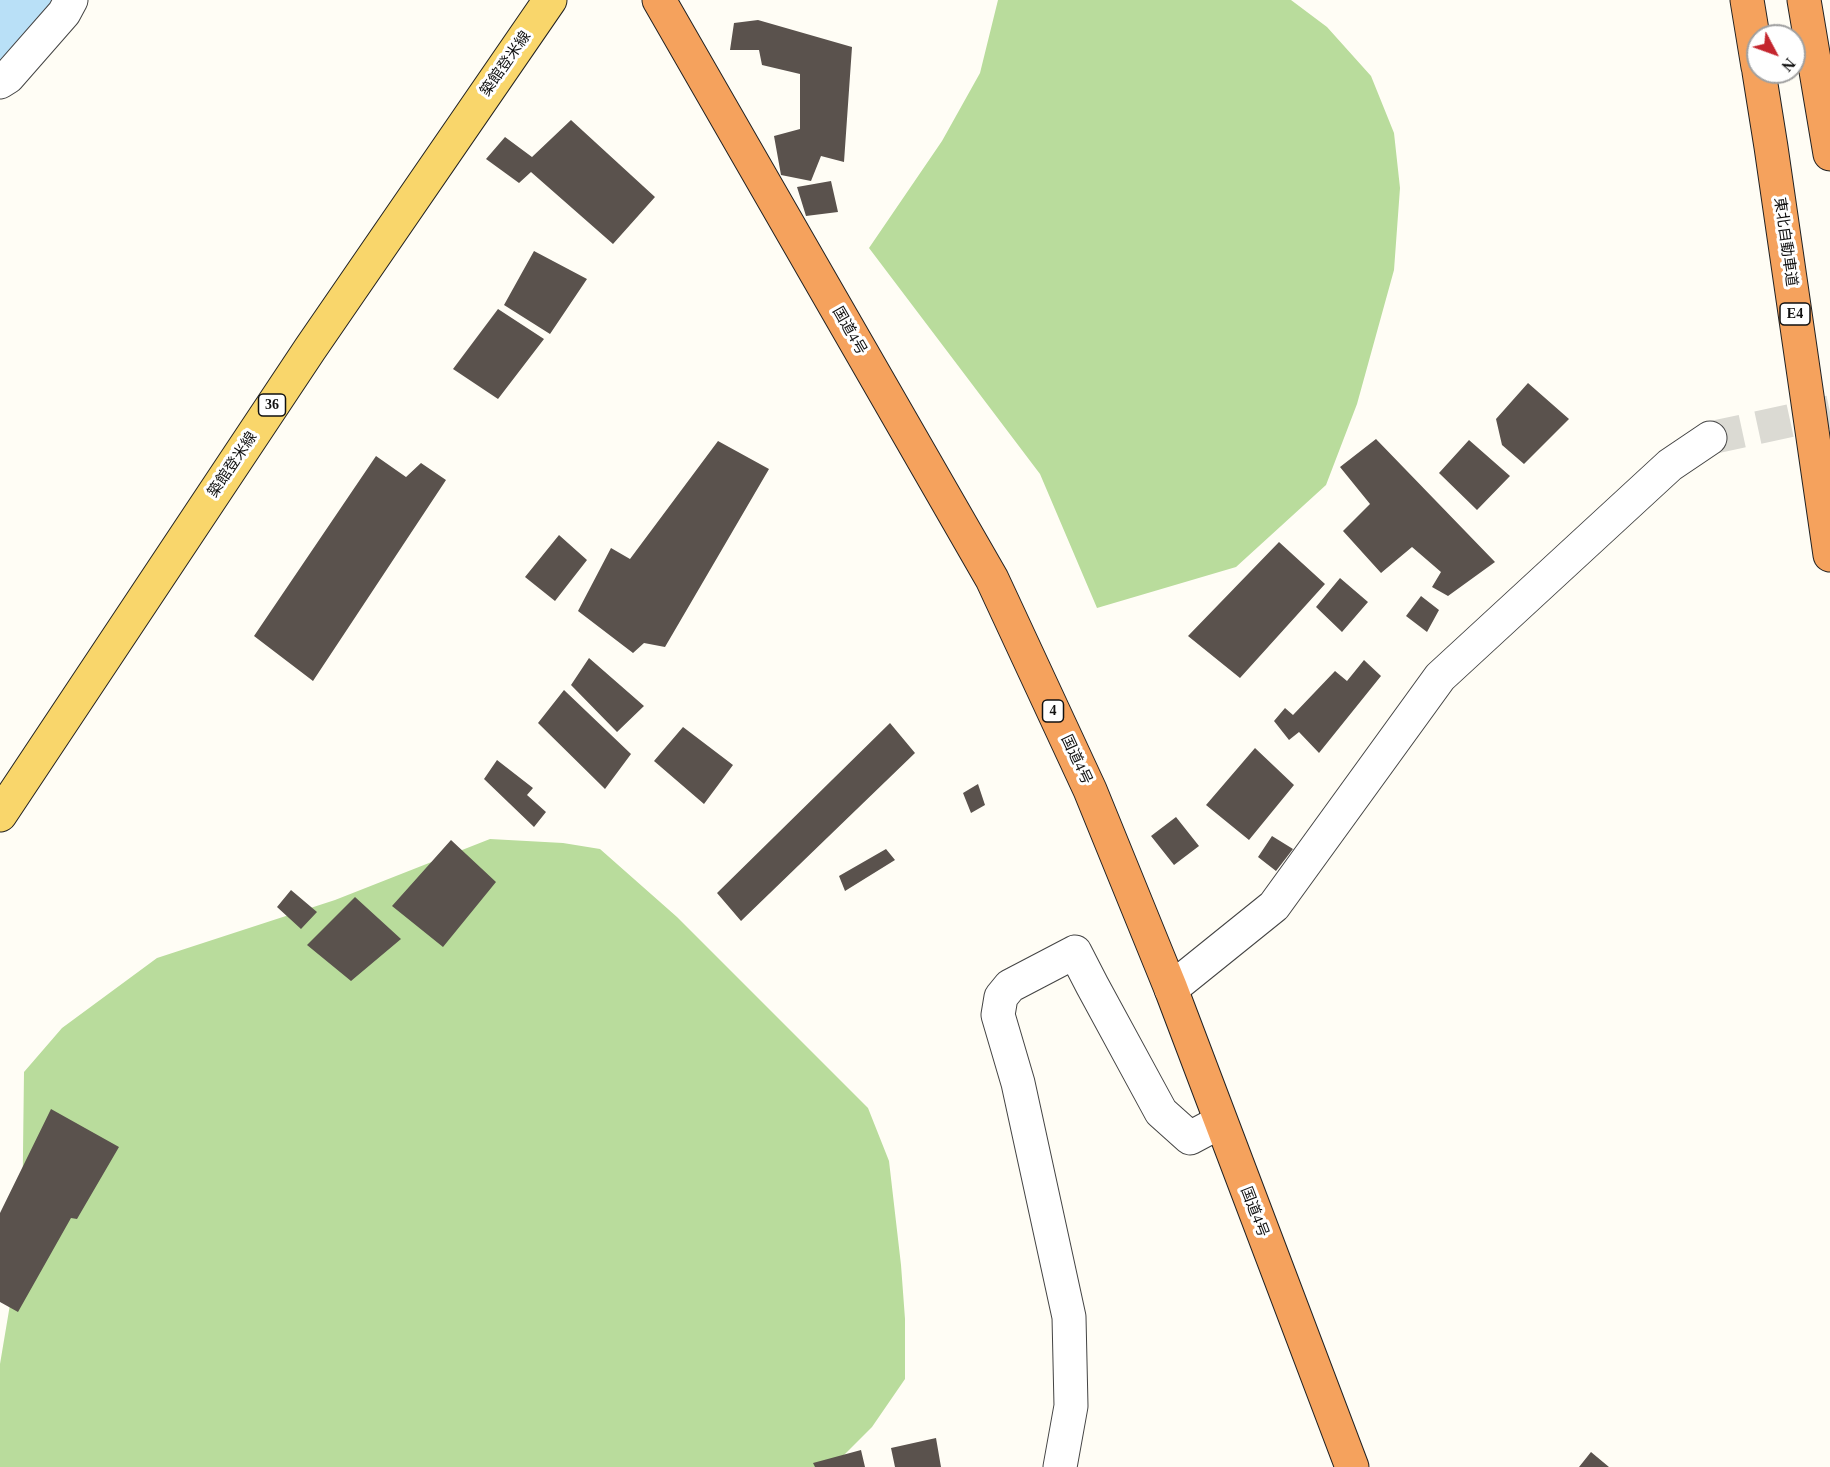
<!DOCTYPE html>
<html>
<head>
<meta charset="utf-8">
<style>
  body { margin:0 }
  #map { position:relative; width:1830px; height:1467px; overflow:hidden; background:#fffdf5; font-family:"Times New Roman",serif }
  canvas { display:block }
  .north { position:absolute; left:1746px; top:24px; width:60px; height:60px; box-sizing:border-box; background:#fff; border:2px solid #a0a0a0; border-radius:50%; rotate:131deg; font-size:16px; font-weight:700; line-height:24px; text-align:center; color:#111 }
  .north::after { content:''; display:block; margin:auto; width:21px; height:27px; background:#c4262e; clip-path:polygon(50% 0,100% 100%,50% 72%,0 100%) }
</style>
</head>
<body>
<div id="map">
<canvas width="1830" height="1467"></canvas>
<div class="north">N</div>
</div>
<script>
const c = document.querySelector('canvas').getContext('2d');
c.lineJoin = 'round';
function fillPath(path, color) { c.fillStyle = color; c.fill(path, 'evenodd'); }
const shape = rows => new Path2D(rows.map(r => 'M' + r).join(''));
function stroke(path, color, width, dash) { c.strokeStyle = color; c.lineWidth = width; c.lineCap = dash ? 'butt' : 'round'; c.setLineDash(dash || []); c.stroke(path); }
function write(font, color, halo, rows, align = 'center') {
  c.font = font + ' "Times New Roman","Noto Sans JP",serif'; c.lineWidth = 6; c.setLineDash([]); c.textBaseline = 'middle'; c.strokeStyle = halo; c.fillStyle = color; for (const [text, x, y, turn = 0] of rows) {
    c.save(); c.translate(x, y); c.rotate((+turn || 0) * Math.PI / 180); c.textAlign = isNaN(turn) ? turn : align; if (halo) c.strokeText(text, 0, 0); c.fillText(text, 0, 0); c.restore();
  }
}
fillPath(shape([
  [998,0,1291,0,1327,27,1371,76,1394,133,1400,188,1394,270,1357,404,1326,485,1236,567,1097,608,1040,474,869,248,942,141,980,73],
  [490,839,563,843,600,849,677,917,868,1108,889,1161,901,1265,905,1319,905,1379,872,1427,832,1467,0,1467,0,1364,22,1233,24,1072,62,1028,157,958,335,900]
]), '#b9dc9c');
stroke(shape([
  [0,32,25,0]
]), '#b9e0f7', 57);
fillPath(shape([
  [758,20,852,47,844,162,821,156,811,181,781,175,774,136,800,129,800,74,762,65,759,50,730,50,734,23],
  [571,120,655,197,613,244,531,172,519,183,486,159,505,137,532,157],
  [831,181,838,212,806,216,797,187],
  [534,251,587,279,550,334,504,305],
  [498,309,544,339,498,399,453,369],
  [1528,383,1569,419,1524,464,1502,445,1496,419],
  [1376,439,1495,562,1448,596,1432,587,1441,572,1412,547,1381,573,1343,531,1370,504,1340,467],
  [1469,440,1510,476,1477,510,1439,473],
  [718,441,769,469,665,647,644,643,633,653,578,611,611,548,630,559],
  [376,456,406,477,421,463,446,480,313,681,254,636],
  [559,535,587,560,555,601,525,577],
  [1279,542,1325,584,1240,678,1188,636],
  [1340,578,1368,602,1342,632,1316,607],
  [1421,596,1439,610,1427,632,1406,616],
  [589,658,644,706,617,732,571,685],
  [1364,660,1381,676,1319,753,1299,732,1289,740,1274,721,1285,708,1293,715,1335,671,1347,681],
  [564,690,631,754,605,789,538,723],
  [890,723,915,753,741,921,717,893],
  [683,727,733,765,704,804,654,761],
  [1255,748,1294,785,1249,840,1206,805],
  [497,760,533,788,527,795,546,812,534,827,484,779],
  [978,784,985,805,971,813,963,793],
  [1176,817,1199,846,1174,865,1151,836],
  [1272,836,1293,849,1276,871,1258,857],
  [451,840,496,882,443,947,392,906],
  [886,849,895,860,845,891,839,876],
  [291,890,317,912,301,929,277,907],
  [355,897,401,939,351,981,307,945],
  [51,1109,119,1147,77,1219,71,1218,18,1312,0,1302,0,1213],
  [936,1438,941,1467,895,1467,891,1448],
  [861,1450,865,1467,815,1467,813,1463],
  [1591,1452,1609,1467,1579,1467]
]), '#5a524d');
stroke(shape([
  [1710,438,1830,412]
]), '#dbdad3', 33, [33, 16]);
const minor = shape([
  [0,82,8,77,64,13,71,0],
  [1171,989,1274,906,1440,677,1670,465,1710,438],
  [1060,1467,1071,1406,1069,1317,1018,1083,998,1015,1001,997,1010,986,1075,952,1092,985,1161,1112,1190,1138,1220,1122]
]);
const major = shape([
  [0,815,310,349,550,0]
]);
const highway = shape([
  [659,0,992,579,1090,790,1171,989,1352,1467],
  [1747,0,1758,67],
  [1804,0,1830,154],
  [1759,72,1771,147,1830,555]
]);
stroke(minor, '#444', 35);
stroke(major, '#222', 35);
stroke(highway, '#222', 35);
stroke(minor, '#fff', 33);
stroke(major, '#f9d66b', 33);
stroke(highway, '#f5a25d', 33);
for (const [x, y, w] of [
  [1795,314,30],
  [272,405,27],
  [1053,711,21]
]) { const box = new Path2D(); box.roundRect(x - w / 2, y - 11, w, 22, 4.5); c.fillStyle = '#fff'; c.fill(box); stroke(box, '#111', 1.5); }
write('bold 14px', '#111', null, [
  ["E4",1795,314],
  ["36",272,405],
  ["4",1053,711]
]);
write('15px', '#111', '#fff', [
  ["築館登米線",506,64,-55],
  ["東北自動車道",1785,242,82],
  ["国道4号",849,331,60],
  ["築館登米線",233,465,-56],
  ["国道4号",1076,760,65],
  ["国道4号",1254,1212,69]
]);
</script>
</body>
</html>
